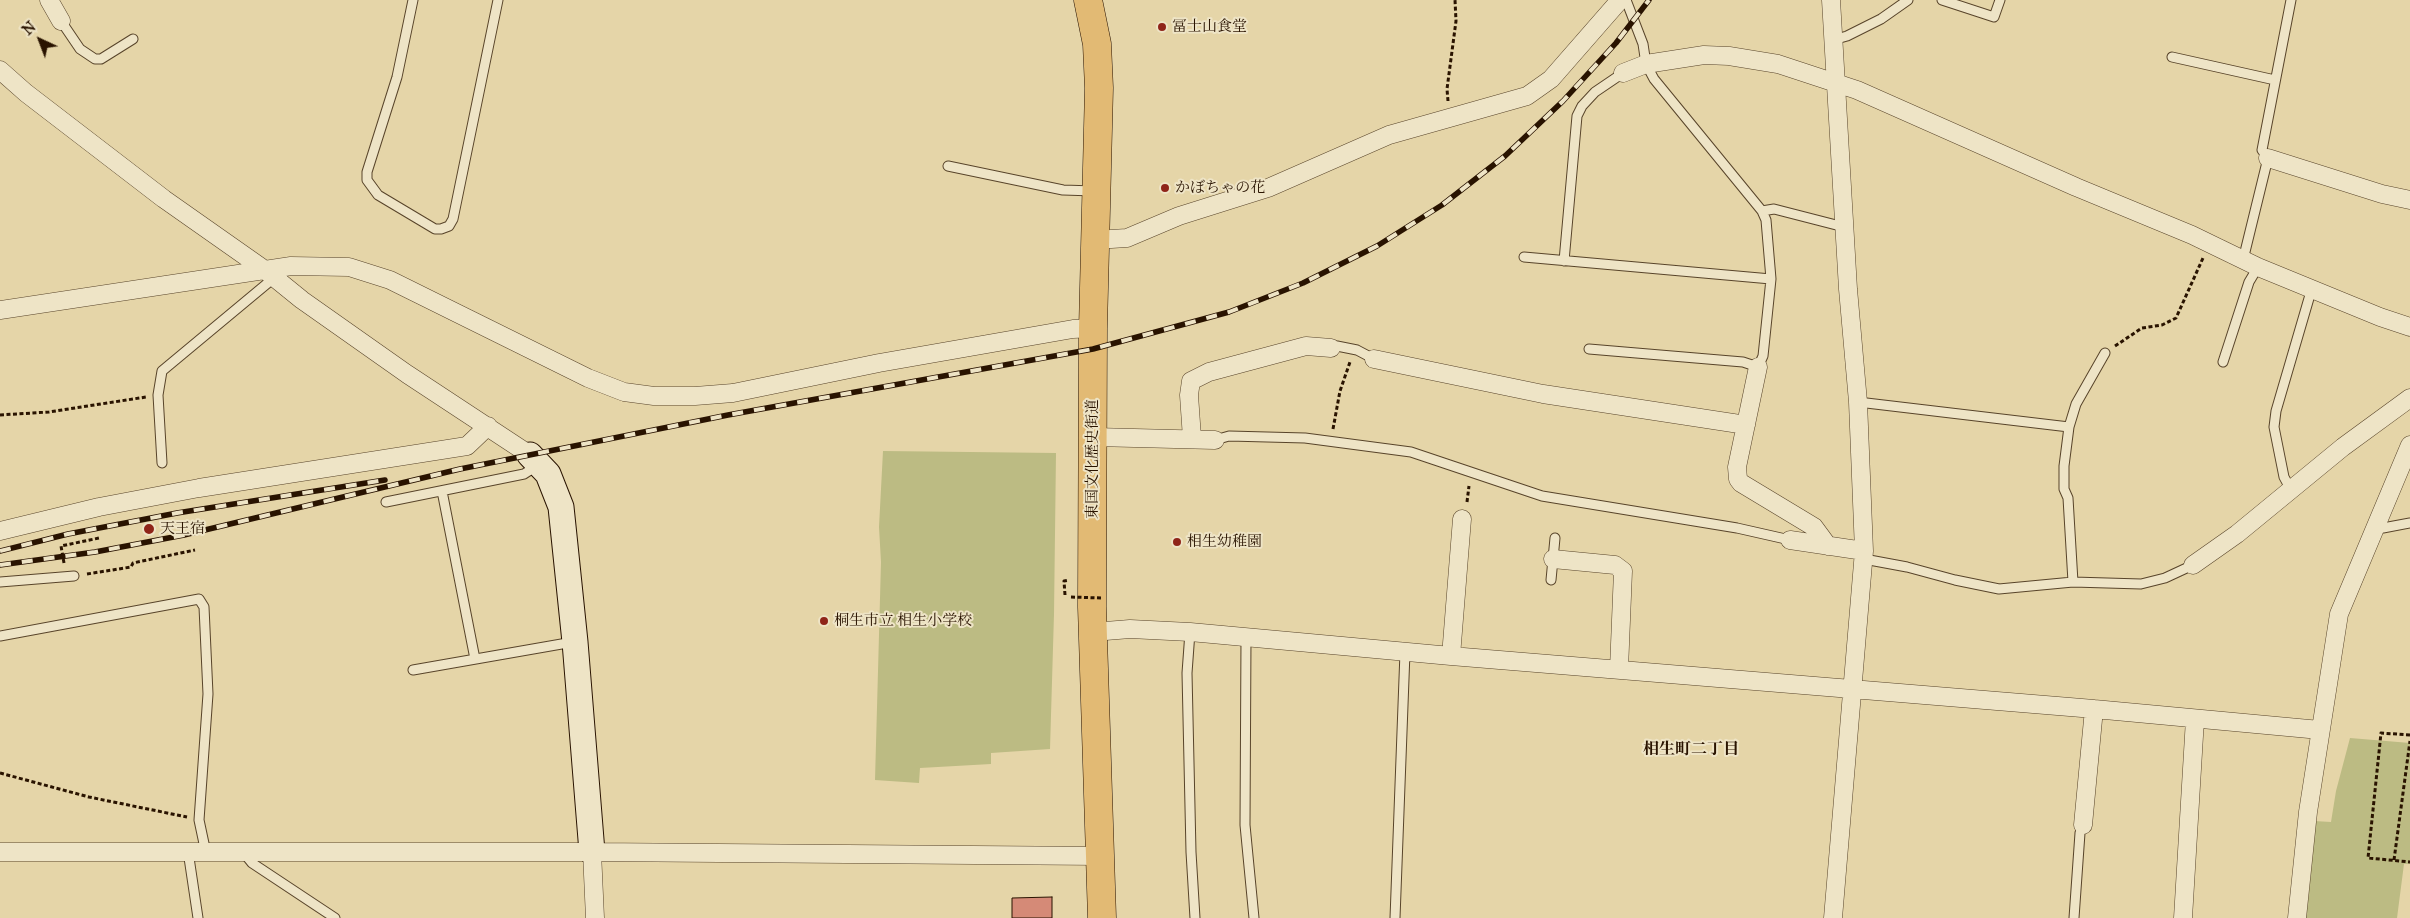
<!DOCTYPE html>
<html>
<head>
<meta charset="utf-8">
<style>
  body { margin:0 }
  #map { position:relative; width:2410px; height:918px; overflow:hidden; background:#e5d5a8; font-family:"IM FELL Great Primer",serif }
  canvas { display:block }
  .north { position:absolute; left:15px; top:15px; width:50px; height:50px; -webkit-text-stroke:4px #eee4c6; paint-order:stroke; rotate:317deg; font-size:14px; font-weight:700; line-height:20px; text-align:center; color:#291300 }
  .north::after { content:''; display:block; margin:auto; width:18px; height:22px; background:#291300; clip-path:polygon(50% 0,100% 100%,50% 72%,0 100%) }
</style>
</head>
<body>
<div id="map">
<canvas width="2410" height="918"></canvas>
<div class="north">N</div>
</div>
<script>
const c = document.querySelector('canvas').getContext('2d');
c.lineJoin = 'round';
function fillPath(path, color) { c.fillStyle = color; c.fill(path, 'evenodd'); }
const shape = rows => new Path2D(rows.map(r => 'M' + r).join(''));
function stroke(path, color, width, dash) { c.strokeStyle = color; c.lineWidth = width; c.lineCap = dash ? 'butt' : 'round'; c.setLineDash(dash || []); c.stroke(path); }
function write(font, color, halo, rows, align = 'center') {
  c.font = font + ' "IM FELL Great Primer","Noto Serif JP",serif'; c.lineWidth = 4; c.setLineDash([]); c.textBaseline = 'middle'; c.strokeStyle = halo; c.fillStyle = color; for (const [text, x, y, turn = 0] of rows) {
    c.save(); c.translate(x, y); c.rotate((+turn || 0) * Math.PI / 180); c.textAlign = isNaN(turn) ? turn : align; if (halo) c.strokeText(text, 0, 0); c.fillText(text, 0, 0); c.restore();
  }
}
fillPath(shape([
  [883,451,1056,453,1054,614,1050,749,991,753,991,764,920,768,919,783,875,780,881,562,879,527],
  [2350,738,2410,743,2410,864,2404,864,2397,918,2303,918,2314,821,2331,822,2336,791]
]), '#bcbb83');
const building = shape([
  [1052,897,1052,918,1012,918,1012,898,1052,897]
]);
fillPath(building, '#d58a77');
stroke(building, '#291300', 1);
const lane = shape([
  [413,0,397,77,367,172,367,180,378,195,435,229,441,229,449,226,453,219,498,0],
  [1626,0,1643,44,1646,64,1654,79,1762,211,1774,209,1844,227],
  [1942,0,1994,17,2000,0],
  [61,21,80,49,95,59,101,59,133,39],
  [1833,40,1847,36,1881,19,1908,0],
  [2172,57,2275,80],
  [948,166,1063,190,1094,191],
  [1524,257,1771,279],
  [2243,260,2268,158,2262,150,2291,0],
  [1564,261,1577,116,1582,106,1595,92,1623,73],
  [1331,348,1337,346,1357,350,1374,359],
  [1589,349,1743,362,1758,367,1763,356,1771,279,1766,220,1762,211],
  [2223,362,2249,282,2258,267],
  [1858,402,2069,427],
  [1215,440,1229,436,1305,438,1411,452,1542,496,1737,528,1790,540],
  [162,463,158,395,162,371,275,277],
  [2291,490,2284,477,2274,427,2276,411,2312,288],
  [442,491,475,659],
  [386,502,524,474,538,465],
  [2375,527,2383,528,2410,523],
  [1864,559,1907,567,1955,580,1999,589,2073,582,2141,584,2165,578,2193,565],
  [1551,580,1555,538],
  [0,582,74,576],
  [2073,582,2068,498,2064,489,2064,466,2069,427,2076,404,2105,353],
  [1190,632,1187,673,1191,852,1195,918],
  [0,636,199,599,204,607,208,694,199,820,206,853],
  [1246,638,1245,825,1254,918],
  [413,670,573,642],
  [188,851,198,918],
  [244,853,252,863,335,918],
  [1395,918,1405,652],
  [2074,918,2080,833,2083,825]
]);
const street = shape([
  [49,0,61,21],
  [1831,0,1848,289,1858,402,1864,551,1833,918],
  [0,70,26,93,164,199,265,270,302,300,407,374,530,455],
  [1623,73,1646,64,1704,55,1729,56,1778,64,1857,90,2076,187,2192,235,2258,267,2380,317,2410,327],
  [2268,158,2382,194,2410,200],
  [1095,240,1127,238,1179,216,1268,188,1389,135,1527,96,1551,79,1620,0],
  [0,310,291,266,349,267,390,280,588,378,624,392,654,396,695,396,733,393,879,363,1073,329,1093,328],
  [1374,359,1543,394,1746,425],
  [1758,367,1737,467,1738,479,1741,483,1814,527,1828,546],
  [1094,437,1215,440],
  [1192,438,1189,395,1191,381,1209,372,1306,346,1331,348],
  [0,531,99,507,199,488,467,446,488,426],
  [1790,540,1864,551],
  [1553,559,1615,565,1623,571,1619,669],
  [2193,565,2237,534,2343,447,2410,398],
  [1093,632,1130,629,1190,632,1451,656,2094,709,2320,730],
  [1451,656,1462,519],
  [2083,825,2094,709],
  [0,852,592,852,1101,856],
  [592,852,595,918],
  [2183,918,2195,719],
  [2297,918,2308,812,2339,614,2410,445]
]);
const secondary = shape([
  [530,455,548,474,561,507,575,642,592,852]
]);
const highway = shape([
  [1088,0,1097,44,1099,88,1093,328,1092,607,1102,918]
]);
stroke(lane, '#58442a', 11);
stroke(street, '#58442a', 19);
stroke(secondary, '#291300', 27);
stroke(highway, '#291300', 29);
stroke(shape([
  [1448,101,1447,89,1456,21,1455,0],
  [2115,346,2142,328,2162,325,2176,318,2203,258],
  [0,415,49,412,146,397],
  [1333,429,1340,391,1350,362],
  [1467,502,1469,486],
  [64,563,61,546,99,538],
  [87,574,131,567,133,563,195,550],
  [1065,595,1064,581,1069,580],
  [2410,735,2381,733,2368,858,2410,862],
  [0,773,89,797,187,817],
  [2394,860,2410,741]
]), '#291300', 3, [4, 2.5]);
stroke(lane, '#eee4c6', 9);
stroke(street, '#eee4c6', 18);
stroke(secondary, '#eee4c6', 25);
stroke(highway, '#e2ba74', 28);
const rail = shape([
  [0,551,68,534,177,513,385,480],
  [0,565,95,552,184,535,460,469,728,415,1093,349,1229,312,1303,283,1377,246,1442,205,1505,156,1563,101,1616,43,1649,0]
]);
stroke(rail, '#291300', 5.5);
stroke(rail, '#eee4c6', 4, [11]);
stroke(shape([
  [1071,597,1101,598]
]), '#291300', 3, [4, 2.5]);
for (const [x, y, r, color] of [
  [1162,27,5,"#8f2418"],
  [1165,188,5,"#8f2418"],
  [149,529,6,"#8f2418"],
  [1177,542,5,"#8f2418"],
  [824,621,5,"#8f2418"]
]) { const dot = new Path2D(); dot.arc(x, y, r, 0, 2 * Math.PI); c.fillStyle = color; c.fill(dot); stroke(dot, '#eee4c6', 2); }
write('15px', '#291300', '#eee4c6', [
  ["冨士山食堂",1172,27],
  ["かぼちゃの花",1175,188],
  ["天王宿",160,529],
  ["相生幼稚園",1187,542],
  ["桐生市立 相生小学校",834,621]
], 'left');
write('15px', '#291300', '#eee4c6', [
  ["東国文化歴史街道",1093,459,-90]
]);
write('bold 16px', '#291300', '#eee4c6', [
  ["相生町二丁目",1691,750]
]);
</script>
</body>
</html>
